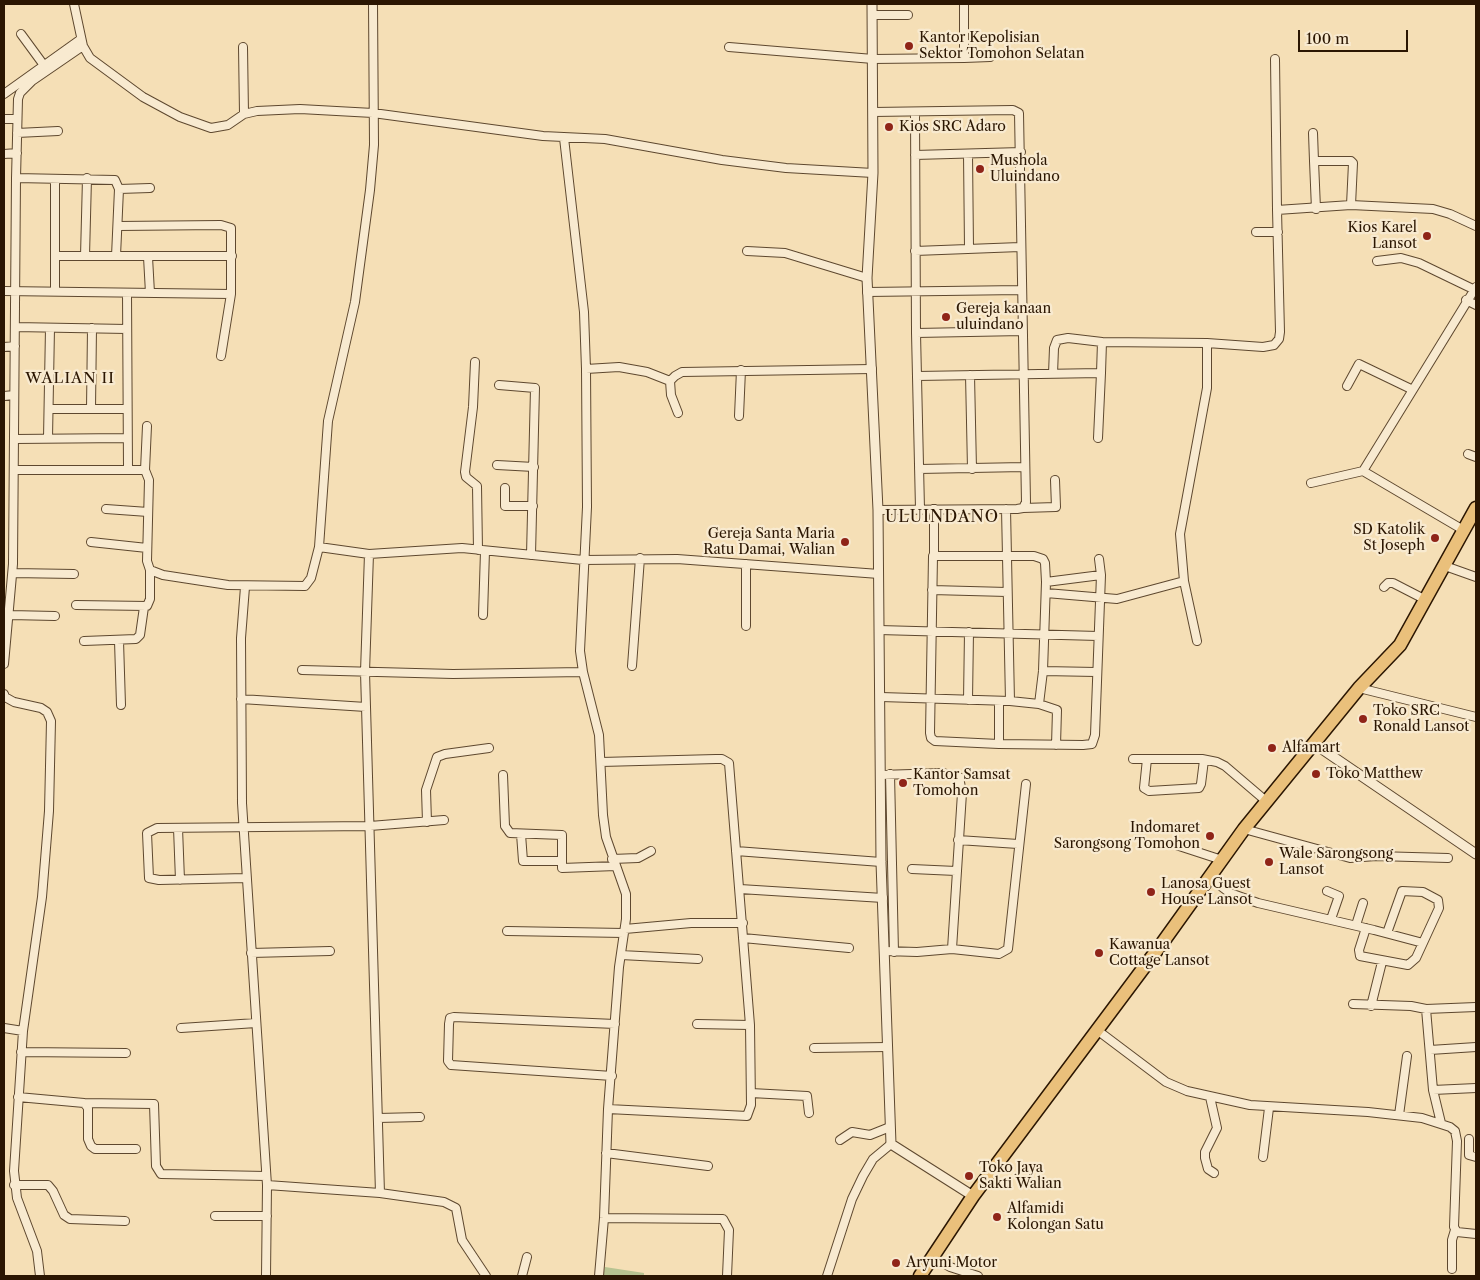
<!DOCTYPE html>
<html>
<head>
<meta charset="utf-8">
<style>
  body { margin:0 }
  #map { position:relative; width:1480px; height:1280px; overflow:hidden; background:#f5dfb6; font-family:"Libre Caslon Text",serif }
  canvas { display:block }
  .frame { position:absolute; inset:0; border:5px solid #2b1602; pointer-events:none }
  .scale { position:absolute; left:1298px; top:30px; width:110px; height:22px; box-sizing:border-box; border:2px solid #2b1602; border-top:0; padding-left:6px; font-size:15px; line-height:18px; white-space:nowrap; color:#2b1602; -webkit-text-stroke:4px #f8ead0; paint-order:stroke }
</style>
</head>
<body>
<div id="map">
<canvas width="1480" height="1280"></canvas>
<div class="frame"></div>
<div class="scale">100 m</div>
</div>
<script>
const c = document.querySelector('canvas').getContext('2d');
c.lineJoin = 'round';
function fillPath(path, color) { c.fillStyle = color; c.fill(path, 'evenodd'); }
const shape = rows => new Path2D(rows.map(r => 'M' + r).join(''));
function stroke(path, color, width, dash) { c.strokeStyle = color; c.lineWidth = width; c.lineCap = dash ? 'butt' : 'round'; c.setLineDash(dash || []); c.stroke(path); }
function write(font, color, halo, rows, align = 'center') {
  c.font = font + ' "Libre Caslon Text",serif'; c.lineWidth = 4.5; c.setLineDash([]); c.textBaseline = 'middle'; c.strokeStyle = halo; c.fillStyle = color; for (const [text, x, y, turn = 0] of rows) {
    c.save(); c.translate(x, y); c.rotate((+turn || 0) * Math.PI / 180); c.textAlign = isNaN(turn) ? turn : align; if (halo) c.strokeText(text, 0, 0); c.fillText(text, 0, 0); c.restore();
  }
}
fillPath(shape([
  [605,1267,644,1273,644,1276,603,1276]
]), '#b7c391');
const minor = shape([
  [74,4,83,46,90,58,143,97,180,117,211,128,228,125,244,114,257,111,300,109,373,113,543,136,605,139,722,160,786,168,873,173],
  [872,15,908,15],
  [21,34,43,64],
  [243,47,244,114],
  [729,47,873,59,964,58,964,4],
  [964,58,990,57],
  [1275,59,1277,210],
  [4,94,81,39],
  [873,112,1013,110,1019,113,1026,502,1023,508,1017,509,878,510],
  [915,112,916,333,920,509],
  [4,119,17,119],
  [17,133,58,131],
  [1313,133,1314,161,1351,161,1353,163,1351,205],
  [564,138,584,312,586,369,587,507,580,651,583,672,599,735,603,815,606,837,626,894,626,919,619,967,608,1109,604,1218,599,1276],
  [4,154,17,153],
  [968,154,969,248],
  [915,155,1021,152],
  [1314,161,1316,209],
  [16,178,115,180,119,189,116,256],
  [55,179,55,291],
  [119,189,150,188],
  [118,226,221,225,231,228,231,294,221,356],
  [1256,232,1278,232],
  [747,251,785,253,867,278],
  [915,251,1020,247],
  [55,256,232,256],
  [85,256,87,178],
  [148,257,150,293],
  [1377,261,1401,258,1419,263,1475,290],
  [4,291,231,294],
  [867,292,1021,290],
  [127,293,128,469],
  [1466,300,1476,305],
  [15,327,127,329],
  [916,333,1023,331],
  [4,347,15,346],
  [475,362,473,407,465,472,466,477,477,486,478,550],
  [586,369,619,367,647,372,670,381],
  [1053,374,1054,348,1057,340,1068,338,1102,342],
  [970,375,972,469],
  [917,376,1101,373,1102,342,1207,343,1263,347,1274,345,1279,339,1280,332,1277,210,1351,205,1433,209,1450,214,1476,226],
  [499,385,535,388,531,555],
  [1347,386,1359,364,1411,389],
  [4,396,14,395],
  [49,409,126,409],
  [91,409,92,328],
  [678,413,671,395,670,381,675,376,682,372,872,369],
  [739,416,741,370],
  [48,438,50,328],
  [1098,438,1101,373],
  [15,439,127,438],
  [1468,454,1476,457],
  [497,465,534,467],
  [919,469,1024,467],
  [15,470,145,470,149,480,147,561,150,570,163,575,228,585,305,586,311,578,319,547,369,554,462,548,583,560,677,559,879,574],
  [145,470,147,426],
  [1311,483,1363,471],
  [505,488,505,506,533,506],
  [1023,508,1056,507,1055,480],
  [106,509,148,512],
  [1465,531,1363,471,1476,287],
  [91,542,147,548],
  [319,547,328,421,355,302,370,190,374,145,373,4],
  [369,554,365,672,380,1193,444,1202,456,1208,462,1240,486,1276],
  [934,555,934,509],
  [1099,559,1101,575],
  [1445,566,1476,577],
  [13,573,74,574],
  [1046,582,1101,575,1095,735,1092,744,1083,745,999,744,935,741,931,738,930,733,933,556,1034,556,1043,559,1045,563,1046,582,1043,671,1039,704,1057,710,1056,745],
  [245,587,241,638,242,803,267,1185,266,1276],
  [1384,587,1388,583,1393,583,1426,600],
  [932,590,1007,592],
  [1046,593,1117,599,1184,581],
  [76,605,147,606,150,599,150,570],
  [10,615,55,616],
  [483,615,485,551],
  [746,626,746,564],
  [879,630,1098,636],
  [84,641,136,639,140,635,144,607],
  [119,641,121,705],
  [1197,641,1184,581,1180,534,1207,388,1207,343],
  [4,664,13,564,16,178,18,99,20,93,32,81,83,46],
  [632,666,640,558],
  [302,670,453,674,583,672],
  [1043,671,1096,672],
  [1359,688,1476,717],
  [4,694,5,697,14,702,41,708,47,712,51,721,49,811,42,897,23,1031,14,1171,17,1198,37,1251,40,1276],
  [881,697,1010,701,1006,509],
  [241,699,366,707],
  [968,700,969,632],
  [999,701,999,744],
  [1010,701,1039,704],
  [1133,759,1202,759,1217,762,1225,766,1266,801],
  [1147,759,1144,788,1149,791,1199,788,1201,784,1204,760],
  [601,762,716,759,722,759,729,763,750,1025,751,1105,747,1116,608,1109],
  [890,774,894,952],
  [503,775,505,826,510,833,562,835,562,868,616,866],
  [880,775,943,773,959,777,962,793,952,949],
  [427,822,426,790,437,757,445,754,489,748],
  [178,828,180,880],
  [1244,829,1350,858,1376,856,1448,858],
  [521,834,523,861,562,861],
  [958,840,1018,844],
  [1176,845,1222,860],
  [736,851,881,862],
  [612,859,638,858,651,851],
  [912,869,956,871],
  [246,878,159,880,149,878,147,833,157,828,370,826,444,820],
  [1210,878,1230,893,1258,903,1374,930,1423,943],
  [740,889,883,898],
  [1327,891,1339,896,1331,919],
  [1356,925,1363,903],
  [1366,928,1359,950,1360,956,1408,965,1416,958,1439,908,1438,900,1423,892,1402,891,1387,933],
  [625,929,691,923,743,923],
  [507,931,624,933],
  [743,938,849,948],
  [884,951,917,952,952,949,999,954,1008,949,1026,784],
  [251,953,330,951],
  [621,955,698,959],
  [1353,1004,1411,1006,1426,1009,1476,1007],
  [1371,1006,1382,962],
  [1426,1009,1433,1090,1441,1123],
  [697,1024,750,1025],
  [4,1028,23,1031],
  [181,1028,256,1023],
  [1097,1030,1166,1082,1187,1091,1250,1105,1368,1112,1422,1118,1450,1127,1455,1131,1457,1141,1454,1227,1457,1232,1476,1234],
  [814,1048,888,1047],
  [1430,1050,1476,1047],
  [21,1052,126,1053],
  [612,1076,451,1065,448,1061,449,1024,450,1018,454,1017,615,1024],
  [1433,1090,1476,1088],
  [751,1093,807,1096,809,1113],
  [18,1097,84,1103,88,1108,88,1139,91,1146,95,1149,136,1149],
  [1210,1097,1217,1128,1205,1152,1205,1158,1208,1169,1214,1173],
  [84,1103,154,1104,156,1166,161,1174,266,1176],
  [1399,1115,1407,1056],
  [378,1118,420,1117],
  [1469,1139,1469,1155,1476,1157],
  [840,1140,852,1132,870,1135,890,1127],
  [606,1153,708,1166],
  [1263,1157,1269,1108],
  [14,1185,48,1185,53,1191,64,1215,70,1219,125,1221],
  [267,1185,380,1193],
  [215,1216,267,1216],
  [604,1218,723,1219,729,1230,727,1276],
  [932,1257,950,1267,978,1276],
  [1452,1269,1452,1240,1455,1230],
  [522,1276,527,1257],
  [827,1276,852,1199,863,1176,873,1159,891,1144]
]);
const tertiary = shape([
  [872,4,873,173,867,278,878,510,881,862,891,1144,973,1196],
  [1313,743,1476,854]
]);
const trunk = shape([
  [920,1276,973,1196,1163,942,1244,829,1359,688,1400,645,1476,508]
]);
stroke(minor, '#5e482f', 10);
stroke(tertiary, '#5e482f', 11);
stroke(trunk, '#2b1602', 15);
stroke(minor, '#f8ead0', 8);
stroke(tertiary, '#f8ead0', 9);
stroke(trunk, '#eac07b', 12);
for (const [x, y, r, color] of [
  [909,46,5,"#8f2418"],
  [889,127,5,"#8f2418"],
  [980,169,5,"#8f2418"],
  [1427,236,5,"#8f2418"],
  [946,317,5,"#8f2418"],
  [1435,538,5,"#8f2418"],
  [845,542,5,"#8f2418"],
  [1363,719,5,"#8f2418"],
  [1272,748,5,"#8f2418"],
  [1316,774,5,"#8f2418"],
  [903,783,5,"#8f2418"],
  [1210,836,5,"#8f2418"],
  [1269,862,5,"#8f2418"],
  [1151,892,5,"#8f2418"],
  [1099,953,5,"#8f2418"],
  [969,1176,5,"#8f2418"],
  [997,1217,5,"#8f2418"],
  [896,1263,5,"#8f2418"]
]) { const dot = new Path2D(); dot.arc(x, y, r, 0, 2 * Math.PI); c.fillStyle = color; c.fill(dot); stroke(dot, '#f8ead0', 2); }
write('14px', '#2b1602', '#f8ead0', [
  ["Kantor Kepolisian",919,38],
  ["Sektor Tomohon Selatan",919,54],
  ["Kios SRC Adaro",899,127],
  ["Mushola",990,161],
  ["Uluindano",990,177],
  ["Kios Karel",1417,228,"right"],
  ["Lansot",1417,244,"right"],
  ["Gereja kanaan",956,309],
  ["uluindano",956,325],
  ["SD Katolik",1425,530,"right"],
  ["St Joseph",1425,546,"right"],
  ["Gereja Santa Maria",835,534,"right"],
  ["Ratu Damai, Walian",835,550,"right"],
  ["Toko SRC",1373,711],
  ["Ronald Lansot",1373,727],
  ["Alfamart",1282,748],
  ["Toko Matthew",1326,774],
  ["Kantor Samsat",913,775],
  ["Tomohon",913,791],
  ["Indomaret",1200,828,"right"],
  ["Sarongsong Tomohon",1200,844,"right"],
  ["Wale Sarongsong",1279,854],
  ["Lansot",1279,870],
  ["Lanosa Guest",1161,884],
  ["House Lansot",1161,900],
  ["Kawanua",1109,945],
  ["Cottage Lansot",1109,961],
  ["Toko Jaya",979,1168],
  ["Sakti Walian",979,1184],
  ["Alfamidi",1007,1209],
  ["Kolongan Satu",1007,1225],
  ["Aryuni Motor",906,1263]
], 'left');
c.letterSpacing = '1px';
write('15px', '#2b1602', '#f8ead0', [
  ["WALIAN II",70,379]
]);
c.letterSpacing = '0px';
c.letterSpacing = '1px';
write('16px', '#2b1602', '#f8ead0', [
  ["ULUINDANO",942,517]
]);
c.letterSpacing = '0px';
</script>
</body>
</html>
